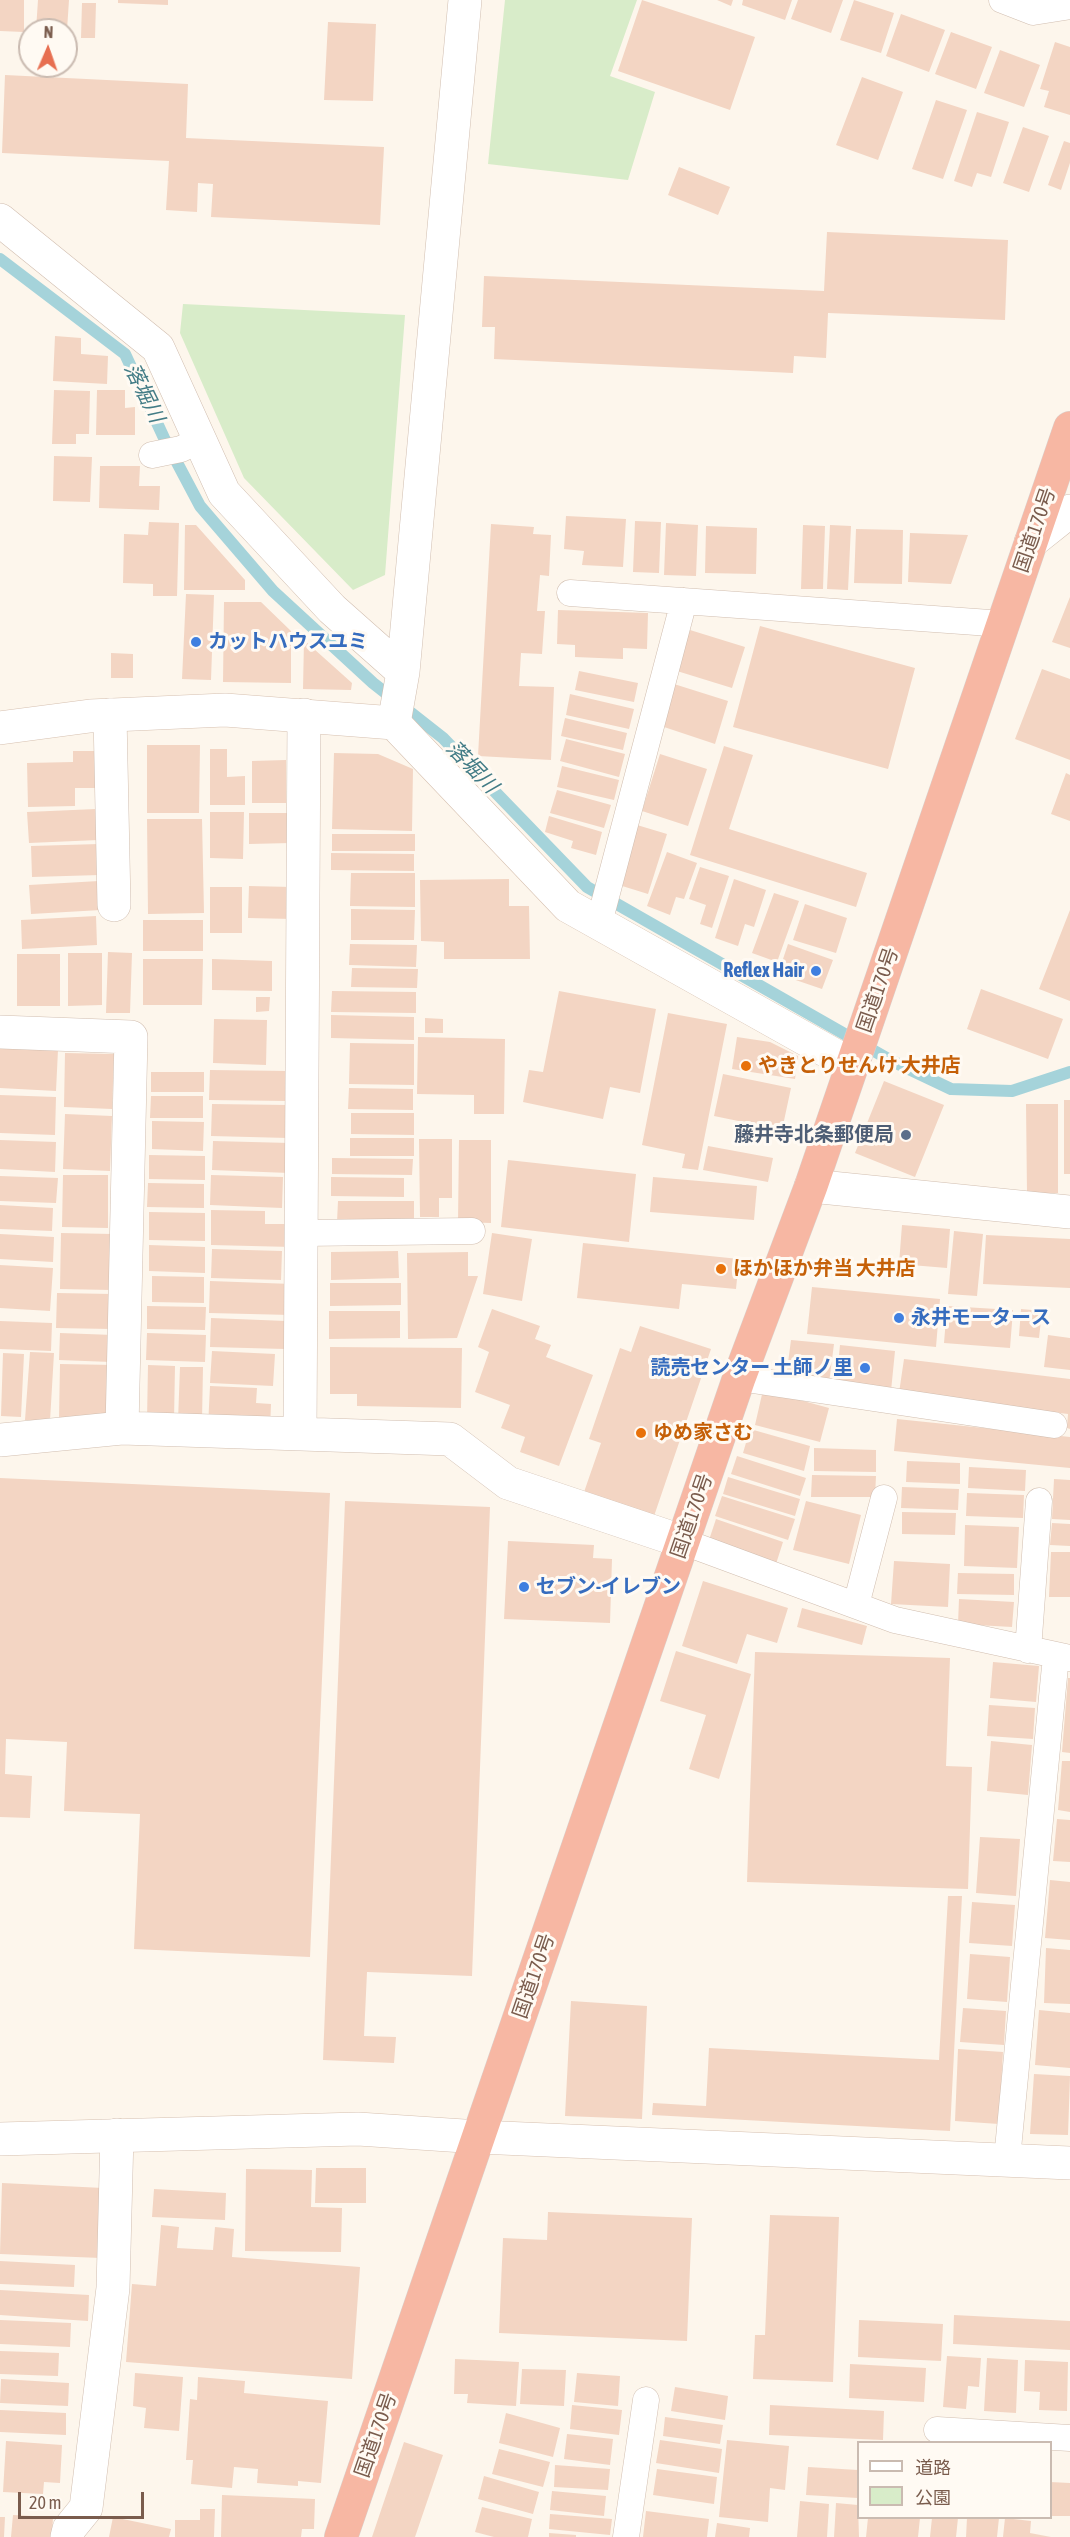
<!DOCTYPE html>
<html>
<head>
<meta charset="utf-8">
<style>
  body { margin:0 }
  #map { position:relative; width:1070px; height:2537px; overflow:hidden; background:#fdf6ec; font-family:"Asap Condensed","Noto Sans JP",sans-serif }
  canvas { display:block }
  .legend { position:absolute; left:857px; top:2441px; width:195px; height:78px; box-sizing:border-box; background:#fffaf3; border:2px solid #cabbb1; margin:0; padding:8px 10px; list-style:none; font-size:18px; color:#7a5c4d }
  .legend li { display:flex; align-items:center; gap:12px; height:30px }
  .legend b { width:30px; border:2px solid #cabbb1 }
  .north { position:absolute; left:18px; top:18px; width:60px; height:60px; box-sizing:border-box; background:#fffaf3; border:2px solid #cabbb1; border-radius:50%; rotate:2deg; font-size:16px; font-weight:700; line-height:24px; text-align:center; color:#7a5c4d }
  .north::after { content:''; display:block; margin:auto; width:21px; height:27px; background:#e76f51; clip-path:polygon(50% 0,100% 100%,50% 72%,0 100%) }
  .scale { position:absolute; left:18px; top:2492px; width:126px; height:27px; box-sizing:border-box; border:3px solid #7a5c4d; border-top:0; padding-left:8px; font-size:18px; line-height:21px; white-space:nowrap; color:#7a5c4d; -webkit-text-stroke:4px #fffaf3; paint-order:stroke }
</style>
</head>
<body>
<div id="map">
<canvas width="1070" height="2537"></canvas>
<ul class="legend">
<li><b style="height:8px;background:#fff"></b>道路</li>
<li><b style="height:16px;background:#d8ecc9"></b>公園</li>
</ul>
<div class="north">N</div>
<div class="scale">20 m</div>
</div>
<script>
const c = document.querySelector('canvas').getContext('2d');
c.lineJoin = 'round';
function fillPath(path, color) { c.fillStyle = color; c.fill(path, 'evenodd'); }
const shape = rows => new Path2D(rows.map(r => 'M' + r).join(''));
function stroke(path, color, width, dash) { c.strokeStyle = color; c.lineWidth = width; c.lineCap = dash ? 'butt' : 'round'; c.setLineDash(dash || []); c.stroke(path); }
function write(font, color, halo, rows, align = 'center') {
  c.font = font + ' "Asap Condensed","Noto Sans JP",sans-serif'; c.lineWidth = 6; c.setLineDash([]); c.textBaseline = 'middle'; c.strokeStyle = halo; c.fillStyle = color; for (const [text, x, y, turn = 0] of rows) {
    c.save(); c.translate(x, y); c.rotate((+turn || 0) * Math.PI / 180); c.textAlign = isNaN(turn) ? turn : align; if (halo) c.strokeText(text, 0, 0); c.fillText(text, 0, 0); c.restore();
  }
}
fillPath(shape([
  [505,0,637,0,610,76,655,92,628,180,488,164],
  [183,304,405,315,385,575,353,590,244,478,180,333]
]), '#d8ecc9');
stroke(shape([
  [0,259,125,354,164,438,200,506,273,591,373,683,443,738,587,887,890,1060,951,1089,1012,1091,1070,1072]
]), '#a5d3da', 12);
fillPath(shape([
  [0,0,24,0,24,32,0,31],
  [38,0,69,0,67,30,36,30],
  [118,0,168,0,168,5,118,3],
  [642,0,755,37,730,110,618,71],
  [717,0,733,0,731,6],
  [743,0,792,0,785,20,742,5],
  [798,0,843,0,831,33,791,19],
  [854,0,894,13,881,53,840,40],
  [82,3,96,3,95,38,81,38],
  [901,14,945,30,929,72,886,56],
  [328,22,376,24,373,101,324,100],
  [951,32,992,47,976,89,935,74],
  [1055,42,1070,47,1070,115,1044,107,1049,91,1040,89],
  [1000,50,1040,65,1024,107,984,93],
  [5,75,188,84,186,138,384,147,380,225,211,217,213,184,198,183,197,212,166,210,169,161,2,153],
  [862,77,903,92,878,160,836,145],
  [936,100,967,110,943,179,912,169],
  [977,112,1009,122,991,177,977,173,972,187,954,181],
  [1023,127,1049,136,1029,192,1003,183],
  [1064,141,1070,143,1070,163,1061,190,1048,185],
  [679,167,730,187,718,215,668,195],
  [827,232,1008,240,1005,320,828,313,826,358,794,356,793,373,494,359,495,327,482,327,484,276,824,291],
  [55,336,81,338,81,354,108,356,107,384,53,381],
  [54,390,90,391,89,434,76,434,76,444,52,444],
  [97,390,125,390,125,408,135,407,135,435,96,435],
  [54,456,92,457,90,502,53,501],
  [100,466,140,466,139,486,160,486,159,510,99,508],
  [566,516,626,519,623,567,582,565,584,551,564,549],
  [635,521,661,522,659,573,633,572],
  [149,522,179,523,177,596,153,596,153,584,123,583,124,534,148,535],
  [666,523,698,525,696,576,664,575],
  [491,524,534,527,533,534,551,535,549,576,540,575,537,611,545,611,542,654,521,653,519,686,554,687,551,760,478,756],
  [185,525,196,525,245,580,245,590,184,590],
  [803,525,825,526,823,589,801,589],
  [830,525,851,526,848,590,827,589],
  [706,526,757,528,756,574,705,573],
  [856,529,903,530,902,584,854,583],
  [910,533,968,535,951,584,908,582],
  [186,594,214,595,211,680,182,679],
  [1070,597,1070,648,1052,642],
  [224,602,261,602,291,631,291,683,223,682],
  [558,610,648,613,647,649,623,648,623,659,575,657,575,645,557,644],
  [760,626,915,668,888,769,733,727],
  [690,630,745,647,732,688,677,671],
  [304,640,352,683,351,690,303,689],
  [111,653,133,654,133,678,111,678],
  [1042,669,1070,679,1070,760,1015,739],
  [579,671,638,683,634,702,575,690],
  [674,684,728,701,715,744,661,726],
  [570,694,634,709,629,729,566,715],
  [565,718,627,733,623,750,561,736],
  [566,739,625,754,619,777,560,761],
  [147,745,200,745,199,813,147,813],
  [724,746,753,755,729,829,867,873,856,907,690,855],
  [210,749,227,749,227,777,245,776,245,805,210,805],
  [73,751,97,751,97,788,75,788,75,806,28,807,27,763,73,762],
  [334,753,378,754,413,769,412,831,332,829],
  [660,754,707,769,688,826,642,811],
  [286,760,286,803,252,803,252,761],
  [562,766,619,780,614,800,557,787],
  [1066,773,1070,775,1070,821,1051,814],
  [557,790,611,805,604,828,550,813],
  [96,809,98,840,29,843,27,812],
  [210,812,244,812,243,859,210,858],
  [249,813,291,813,291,843,249,844],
  [549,816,602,832,596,855,571,848,573,841,545,832],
  [147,819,202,819,204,913,148,914],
  [637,825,667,834,648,894,619,885],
  [332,834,415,834,415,851,332,851],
  [99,844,100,875,32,877,31,846],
  [667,852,697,863,684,899,676,897,670,915,647,906],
  [331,853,414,854,414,871,331,870],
  [700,867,729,876,712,928,700,924,706,905,689,899],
  [351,873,415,873,415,907,350,906],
  [509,879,509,906,529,906,530,959,444,959,444,942,421,941,420,880],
  [734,879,766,890,754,927,745,924,738,946,715,938],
  [99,881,101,910,31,914,29,885],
  [249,886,292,887,292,919,248,918],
  [210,887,242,887,242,933,210,933],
  [774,893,799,901,777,962,752,953],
  [805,904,847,918,836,953,793,940],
  [351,909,415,910,414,940,351,940],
  [1070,910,1070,1001,1039,989],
  [96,916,97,945,22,949,21,920],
  [143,920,203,920,203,951,143,951],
  [350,944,417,945,416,967,349,965],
  [788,944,833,960,822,989,778,974],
  [108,952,132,953,130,1013,106,1013],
  [68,953,102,953,102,1005,68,1006],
  [17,954,60,954,60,1006,17,1006],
  [143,959,203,959,202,1005,143,1005],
  [212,959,272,961,272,991,212,990],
  [352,968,418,969,417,988,351,987],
  [981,989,1063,1019,1048,1059,967,1029],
  [332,991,416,992,416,1013,331,1012],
  [559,991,656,1009,640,1093,610,1087,603,1119,523,1102,529,1070,543,1072],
  [256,997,270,997,269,1011,256,1012],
  [668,1013,727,1024,698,1170,682,1168,685,1154,642,1145],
  [331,1015,414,1017,414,1040,331,1038],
  [425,1018,443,1019,443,1033,425,1033],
  [214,1019,267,1020,266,1065,213,1063],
  [418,1037,505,1039,504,1114,474,1114,474,1095,417,1094],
  [737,1037,770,1042,798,1056,795,1079,732,1069],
  [350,1043,414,1044,414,1085,349,1084],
  [0,1048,58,1050,56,1091,0,1088],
  [65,1053,114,1054,112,1109,64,1107],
  [210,1070,289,1071,288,1101,209,1100],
  [151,1072,204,1072,204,1092,151,1092],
  [723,1074,791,1088,782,1130,714,1116],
  [884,1081,944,1105,915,1177,855,1153],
  [349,1088,413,1089,413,1110,348,1109],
  [0,1095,56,1097,55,1135,0,1133],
  [151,1096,203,1096,203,1118,150,1118],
  [1064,1100,1070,1100,1070,1174,1064,1174],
  [212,1104,288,1105,288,1138,211,1136],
  [1026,1104,1058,1104,1058,1193,1027,1193],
  [351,1113,414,1113,414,1135,351,1134],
  [65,1114,112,1116,110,1171,63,1169],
  [152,1121,204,1122,203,1151,152,1149],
  [350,1138,414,1138,414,1156,350,1156],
  [419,1139,452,1139,452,1198,439,1198,439,1217,420,1217],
  [0,1140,56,1142,55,1172,0,1169],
  [459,1140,491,1140,491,1223,458,1222],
  [213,1141,290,1143,289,1173,212,1170],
  [708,1146,773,1158,768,1182,703,1170],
  [149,1155,205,1156,205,1180,149,1179],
  [332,1158,413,1159,412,1175,332,1174],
  [508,1160,636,1174,629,1242,501,1227],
  [63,1175,108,1175,108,1228,62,1227],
  [211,1175,283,1177,282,1208,210,1205],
  [0,1176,58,1178,56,1203,0,1201],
  [331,1177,404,1178,404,1197,331,1196],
  [653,1177,757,1186,754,1220,650,1212],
  [148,1183,204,1184,204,1208,147,1207],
  [338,1201,414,1201,414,1223,337,1222],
  [0,1205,53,1208,52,1231,0,1229],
  [211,1210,265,1211,265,1224,293,1224,292,1247,211,1245],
  [149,1212,205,1213,205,1241,149,1240],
  [902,1225,950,1229,947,1268,899,1264],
  [954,1231,983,1234,977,1296,948,1294],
  [61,1233,113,1234,111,1290,60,1289],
  [492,1233,532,1239,522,1301,483,1294],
  [0,1234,54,1237,53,1262,0,1259],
  [986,1235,1070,1239,1070,1288,983,1284],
  [583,1243,739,1259,736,1289,682,1284,679,1309,577,1298],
  [149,1245,205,1247,205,1273,149,1271],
  [212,1249,282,1251,281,1280,211,1278],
  [398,1251,399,1278,331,1280,331,1252],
  [468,1252,468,1276,478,1276,457,1338,408,1339,407,1253],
  [0,1265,53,1268,50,1311,0,1308],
  [152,1276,204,1277,204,1303,152,1302],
  [210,1281,292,1284,291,1315,209,1313],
  [330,1283,401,1283,401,1305,330,1306],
  [812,1287,940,1299,936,1347,807,1334],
  [57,1293,112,1294,111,1329,56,1328],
  [147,1306,206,1307,205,1330,147,1329],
  [947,1306,1013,1310,1010,1348,944,1343],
  [492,1309,540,1326,535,1339,551,1345,546,1357,593,1375,559,1466,520,1452,525,1437,501,1428,510,1405,475,1392,489,1352,478,1347],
  [1021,1309,1042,1311,1039,1338,1019,1336],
  [329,1311,400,1311,400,1338,329,1339],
  [211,1318,286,1321,285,1349,210,1347],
  [0,1321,52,1323,51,1351,0,1349],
  [640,1326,711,1349,653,1519,583,1495,601,1443,589,1439,620,1348,631,1352],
  [60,1333,113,1335,111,1362,59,1360],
  [147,1333,206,1335,205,1362,146,1360],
  [1048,1335,1070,1338,1070,1370,1044,1367],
  [791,1340,834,1344,829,1383,786,1378],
  [840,1345,895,1351,891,1391,836,1385],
  [330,1347,462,1348,461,1408,357,1406,357,1394,330,1394],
  [212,1351,275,1354,273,1386,210,1383],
  [30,1352,54,1353,50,1421,25,1420],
  [3,1353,24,1354,21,1417,1,1416],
  [904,1359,1070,1379,1070,1429,1067,1428,1068,1414,899,1393],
  [60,1364,114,1365,112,1420,59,1419],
  [148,1365,175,1366,174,1420,147,1420],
  [180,1367,203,1367,202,1421,178,1421],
  [210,1386,257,1388,256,1403,271,1404,270,1429,208,1427],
  [763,1390,829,1408,820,1442,755,1425],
  [897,1419,1070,1437,1070,1468,894,1451],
  [750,1429,810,1446,804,1471,743,1453],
  [814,1448,876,1450,876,1472,814,1471],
  [737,1456,806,1478,800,1496,731,1474],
  [907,1461,960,1463,960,1484,906,1482],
  [969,1467,1026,1470,1025,1491,968,1488],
  [812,1475,876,1476,875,1497,811,1497],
  [728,1477,800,1499,795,1516,723,1494],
  [0,1478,330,1493,310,1957,134,1949,140,1814,64,1811,67,1742,6,1739,5,1774,32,1776,30,1818,0,1817],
  [1054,1479,1070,1480,1070,1520,1052,1519],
  [902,1487,959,1489,958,1510,901,1508],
  [967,1493,1024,1495,1023,1518,966,1516],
  [722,1496,795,1519,788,1540,715,1516],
  [345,1501,490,1507,472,1976,367,1972,364,2036,396,2037,394,2063,323,2060],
  [806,1501,861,1515,849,1564,793,1550],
  [902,1512,956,1513,955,1535,902,1534],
  [716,1519,783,1542,776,1564,709,1540],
  [1052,1523,1070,1524,1070,1546,1050,1545],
  [965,1525,1019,1527,1017,1568,964,1566],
  [508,1541,594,1545,593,1558,612,1559,610,1623,504,1619],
  [1051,1552,1070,1552,1070,1597,1049,1597],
  [894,1561,950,1564,948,1607,891,1604],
  [958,1573,1014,1574,1014,1595,957,1594],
  [703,1581,788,1608,777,1643,747,1634,737,1664,682,1646],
  [959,1599,1014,1602,1012,1627,958,1624],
  [802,1608,867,1626,862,1645,797,1627],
  [676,1651,751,1674,719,1779,689,1769,706,1715,660,1701],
  [755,1652,950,1658,946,1766,972,1767,968,1889,747,1882],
  [993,1662,1039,1666,1036,1702,990,1698],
  [1068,1678,1070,1678,1070,1753,1062,1752],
  [989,1705,1035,1708,1033,1739,987,1736],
  [991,1741,1032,1745,1028,1795,987,1791],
  [1062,1761,1070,1761,1070,1812,1058,1810],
  [1057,1819,1070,1820,1070,1862,1053,1861],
  [980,1837,1020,1839,1016,1896,976,1893],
  [1050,1880,1070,1882,1070,1940,1045,1938],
  [948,1896,962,1896,950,2131,652,2115,653,2103,706,2106,709,2048,939,2060],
  [972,1902,1015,1905,1012,1946,969,1943],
  [1046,1948,1070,1950,1070,2004,1044,2003],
  [970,1954,1010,1957,1007,2002,967,1999],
  [571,2001,647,2006,642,2119,565,2116],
  [963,2008,1006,2011,1004,2045,960,2042],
  [1039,2010,1070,2013,1070,2068,1035,2065],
  [958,2049,1003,2052,999,2124,955,2121],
  [1034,2074,1070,2076,1068,2135,1030,2134],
  [316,2168,366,2168,366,2203,315,2203],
  [246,2169,312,2170,311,2207,342,2208,341,2252,245,2251],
  [2,2183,103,2188,101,2258,0,2254],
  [154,2189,226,2193,225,2220,152,2217],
  [548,2212,692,2218,687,2341,499,2333,503,2238,547,2240],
  [770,2215,839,2217,833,2382,753,2379,755,2335,765,2335],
  [161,2225,179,2227,177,2248,213,2250,215,2227,234,2229,232,2257,360,2267,352,2379,126,2362,132,2284,156,2286],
  [0,2261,75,2265,74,2287,0,2284],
  [0,2290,89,2295,88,2321,0,2315],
  [954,2315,1070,2321,1070,2350,953,2344],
  [0,2320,71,2323,70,2347,0,2344],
  [859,2320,943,2324,941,2361,858,2357],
  [0,2351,59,2353,58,2376,0,2374],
  [947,2356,981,2358,979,2387,968,2386,966,2409,943,2407],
  [987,2358,1018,2360,1016,2413,984,2411],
  [455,2359,519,2362,516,2406,467,2403,468,2394,454,2394],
  [1025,2360,1068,2362,1067,2411,1039,2410,1040,2392,1024,2391],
  [850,2364,926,2368,924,2402,849,2398],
  [522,2369,566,2370,564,2406,520,2404],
  [135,2373,183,2377,179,2431,144,2428,146,2408,133,2406],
  [577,2373,620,2376,618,2406,574,2402],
  [198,2377,245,2381,244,2393,328,2401,321,2483,298,2481,298,2486,257,2483,258,2469,234,2467,232,2488,191,2484,193,2460,186,2460,190,2399,197,2400],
  [1,2379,69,2383,68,2406,0,2403],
  [675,2387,728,2396,725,2420,671,2411],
  [572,2405,622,2410,619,2435,570,2429],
  [770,2405,884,2411,883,2440,769,2435],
  [0,2410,66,2413,66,2435,0,2432],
  [506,2413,560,2428,553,2457,499,2443],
  [665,2417,723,2425,720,2444,663,2436],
  [567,2434,613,2439,610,2465,564,2459],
  [660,2440,722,2449,719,2473,656,2463],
  [727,2440,789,2446,785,2490,770,2488,768,2522,719,2517],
  [6,2441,62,2445,60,2483,44,2482,43,2494,3,2492],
  [404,2442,443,2455,415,2537,372,2537],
  [499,2449,550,2462,543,2487,492,2474],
  [555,2465,610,2469,608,2490,554,2487],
  [808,2467,858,2470,858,2498,806,2495],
  [657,2469,717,2477,714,2504,653,2495],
  [484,2476,539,2492,533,2514,478,2499],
  [1050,2482,1070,2483,1070,2516,1050,2516],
  [552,2491,606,2496,604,2516,550,2510],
  [222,2495,315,2499,314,2529,302,2529,301,2537,221,2537],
  [800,2501,829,2504,827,2537,797,2537],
  [836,2503,858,2505,859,2537,834,2537],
  [482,2507,532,2519,528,2537,494,2537,475,2532],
  [200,2509,215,2509,214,2537,175,2537,175,2520,200,2520],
  [646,2511,709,2519,707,2537,643,2537],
  [550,2514,612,2519,610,2535,549,2529],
  [13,2515,53,2517,52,2537,11,2537],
  [0,2517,5,2517,4,2537,0,2537],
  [113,2517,171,2529,169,2537,109,2537],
  [868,2518,920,2518,918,2537,866,2537],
  [932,2518,958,2518,956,2537,930,2537],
  [967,2518,999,2518,997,2537,966,2537],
  [1005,2518,1031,2521,1030,2533,1051,2537,1003,2537],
  [717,2523,750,2528,749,2537,715,2537],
  [549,2533,576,2535,576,2537,549,2537]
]), '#f3d5c3');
const lane = shape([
  [1002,0,1033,12,1070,6],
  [152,455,181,449,200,440],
  [570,593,1004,624],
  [599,923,684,601],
  [302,1233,472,1231],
  [739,1378,1054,1425],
  [684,1542,895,1620,1070,1658],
  [856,1605,884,1498],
  [1028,1650,1039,1501],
  [1007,2159,1056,1656],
  [937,2430,1070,2438],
  [626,2537,646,2400]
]);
const street = shape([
  [0,220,158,348,224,493,332,609,403,672],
  [1031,542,1070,511],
  [110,715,114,905],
  [394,723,403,672,465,0],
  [0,1032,131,1037,122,1428],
  [811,1186,1070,1212],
  [300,1434,304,715],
  [0,1440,122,1428,450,1439,508,1483,684,1542],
  [67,2537,69,2529,86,2508,113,2288,117,2135]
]);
const secondary = shape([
  [0,728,90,716,225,710,394,723,568,906,852,1065],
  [0,2139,358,2129,479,2137,1070,2163]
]);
const highway = shape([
  [341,2537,739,1378,811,1186,1070,428]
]);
stroke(lane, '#d1beb0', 27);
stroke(street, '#d1beb0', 34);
stroke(secondary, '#d6c0b0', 34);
stroke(highway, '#dad1cd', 34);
stroke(lane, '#fff', 26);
stroke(street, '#fff', 33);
stroke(secondary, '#fff', 33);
stroke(highway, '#f7b7a3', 33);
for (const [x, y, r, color] of [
  [196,642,6,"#3f7fe0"],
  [816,971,6,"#3f7fe0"],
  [746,1066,6,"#e8710a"],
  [906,1135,6,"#5c6f8a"],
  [721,1269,6,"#e8710a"],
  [899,1318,6,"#3f7fe0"],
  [865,1368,6,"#3f7fe0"],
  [641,1433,6,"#e8710a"],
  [524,1587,6,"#3f7fe0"]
]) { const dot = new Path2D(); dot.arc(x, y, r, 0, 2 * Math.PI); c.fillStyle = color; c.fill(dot); stroke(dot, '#fffaf3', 2); }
write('20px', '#7a5c4d', '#fffaf3', [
  ["国道170号",1035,530,-71],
  ["国道170号",878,990,-71],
  ["国道170号",692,1516,-71],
  ["国道170号",534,1976,-71],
  ["国道170号",376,2435,-71]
]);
write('bold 20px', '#366cbe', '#fffaf3', [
  ["カットハウスユミ",208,642],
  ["Reflex Hair",804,971,"right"],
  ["永井モータース",911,1318],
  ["読売センター 土師ノ里",853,1368,"right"],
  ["セブン-イレブン",536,1587]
], 'left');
write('bold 20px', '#c56008', '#fffaf3', [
  ["やきとりせんけ 大井店",758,1066],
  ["ほかほか弁当 大井店",733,1269],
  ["ゆめ家さむ",653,1433]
], 'left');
write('bold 20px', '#4e5e75', '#fffaf3', [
  ["藤井寺北条郵便局",894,1135]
], 'right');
write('italic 21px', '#437c86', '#fffaf3', [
  ["落堀川",144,393,64],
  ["落堀川",472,767,46]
]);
</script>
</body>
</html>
